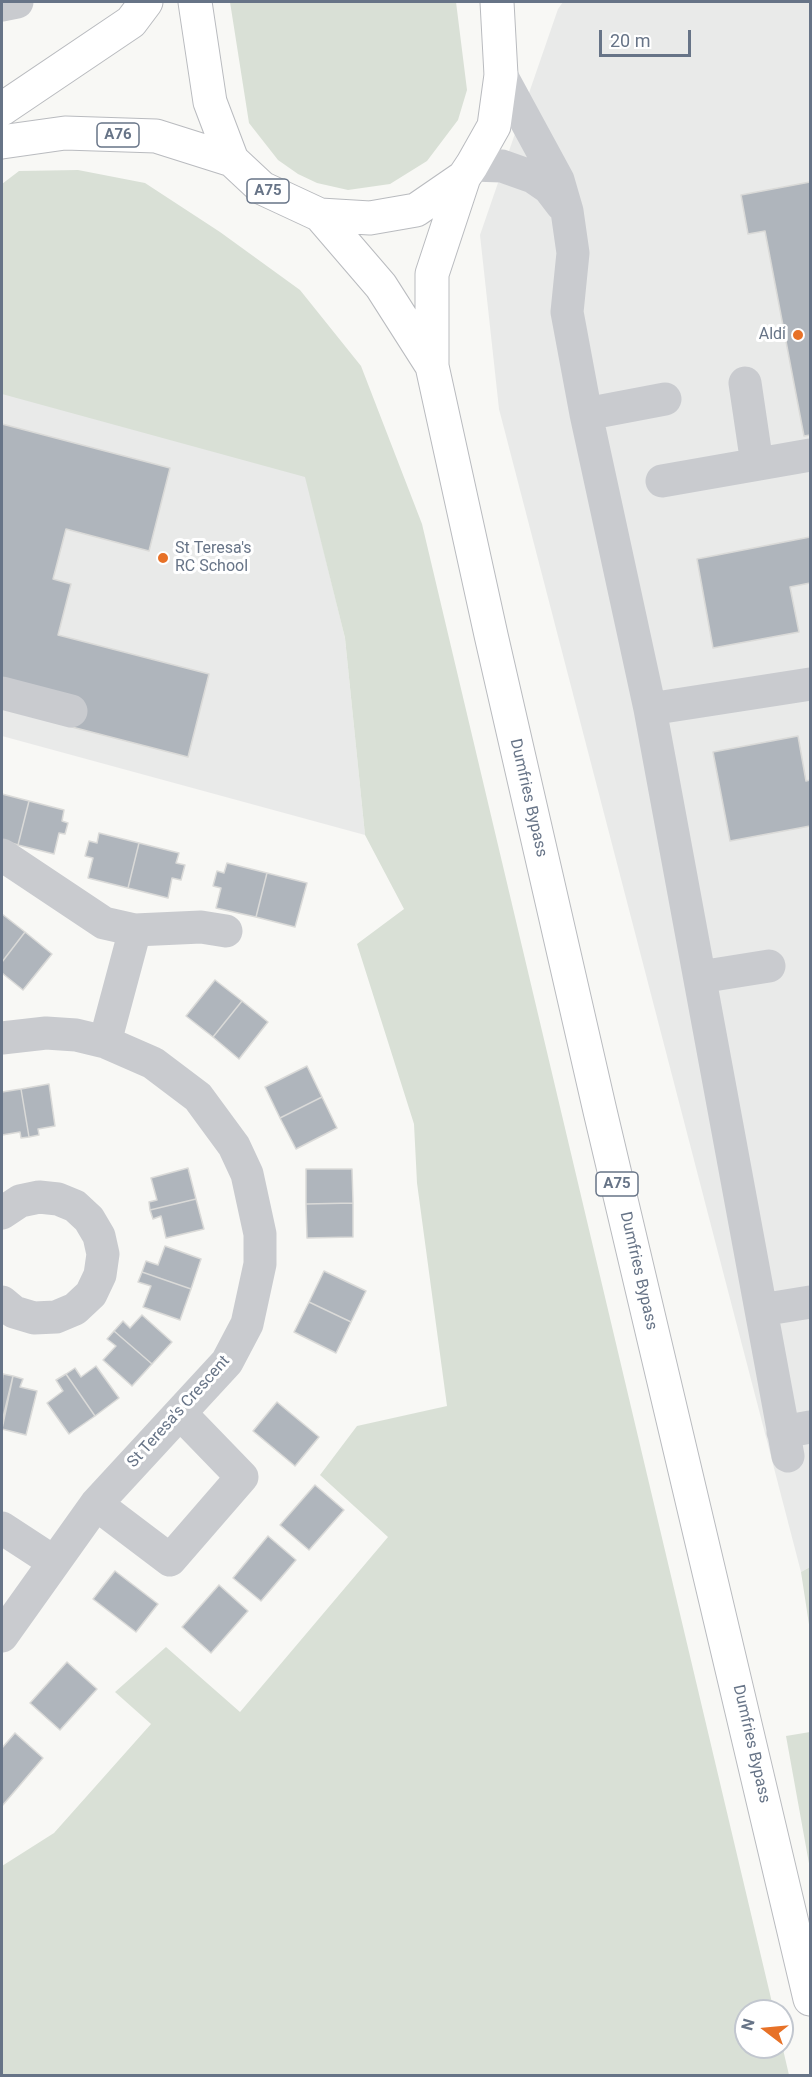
<!DOCTYPE html>
<html>
<head>
<meta charset="utf-8">
<style>
  body { margin:0 }
  #map { position:relative; width:812px; height:2077px; overflow:hidden; background:#f8f8f5; font-family:Roboto,sans-serif }
  canvas { display:block }
  .frame { position:absolute; inset:0; border:3px solid #677487; pointer-events:none }
  .north { position:absolute; left:734px; top:1999px; width:60px; height:60px; box-sizing:border-box; background:#fff; border:2px solid #c2c7cf; border-radius:50%; rotate:286deg; font-size:16px; font-weight:700; line-height:24px; text-align:center; color:#677487 }
  .north::after { content:''; display:block; margin:auto; width:21px; height:27px; background:#e77127; clip-path:polygon(50% 0,100% 100%,50% 72%,0 100%) }
  .scale { position:absolute; left:599px; top:30px; width:92px; height:27px; box-sizing:border-box; border:3px solid #677487; border-top:0; padding-left:8px; font-size:18px; line-height:21px; white-space:nowrap; color:#677487; -webkit-text-stroke:4px #fff; paint-order:stroke }
</style>
</head>
<body>
<div id="map">
<canvas width="812" height="2077"></canvas>
<div class="frame"></div>
<div class="north">N</div>
<div class="scale">20 m</div>
</div>
<script>
const c = document.querySelector('canvas').getContext('2d');
c.lineJoin = 'round';
function fillPath(path, color) { c.fillStyle = color; c.fill(path, 'evenodd'); }
const shape = rows => new Path2D(rows.map(r => 'M' + r).join(''));
function stroke(path, color, width, dash) { c.strokeStyle = color; c.lineWidth = width; c.lineCap = dash ? 'butt' : 'round'; c.setLineDash(dash || []); c.stroke(path); }
function write(font, color, halo, rows, align = 'center') {
  c.font = font + ' Roboto,sans-serif'; c.lineWidth = 6; c.setLineDash([]); c.textBaseline = 'middle'; c.strokeStyle = halo; c.fillStyle = color; for (const [text, x, y, turn = 0] of rows) {
    c.save(); c.translate(x, y); c.rotate((+turn || 0) * Math.PI / 180); c.textAlign = isNaN(turn) ? turn : align; if (halo) c.strokeText(text, 0, 0); c.fillText(text, 0, 0); c.restore();
  }
}
fillPath(shape([
  [563,2,810,2,810,1567,801,1572,499,409,480,235,558,9],
  [2,255,299,449,345,638,365,835,2,736]
]), '#e9eae9');
fillPath(shape([
  [230,2,456,2,467,90,458,120,427,161,390,184,348,190,317,183,298,174,278,160,249,123],
  [78,170,145,183,220,232,300,290,361,366,422,524,774,2011,746,2011,746,2047,782,2047,782,2045,789,2075,2,2075,2,1866,54,1833,151,1724,115,1692,166,1647,240,1712,388,1537,320,1475,357,1426,447,1406,417,1183,414,1124,357,944,404,909,365,835,345,638,305,477,2,394,2,184,19,171],
  [810,1567,810,1631,801,1572],
  [810,1732,810,1869,786,1736]
]), '#d9e0d6');
const building = shape([
  [810,182,810,435,804,436,765,231,748,234,741,195,810,182],
  [2,424,170,468,149,551,66,529,53,579,71,584,58,635,209,674,188,757,68,726,2,678,2,424],
  [810,537,810,583,790,587,799,632,713,648,697,559,810,537],
  [798,736,806,781,810,780,810,826,730,841,713,752,798,736],
  [2,794,29,801,18,845,2,840,2,794],
  [29,801,64,810,62,821,68,823,65,834,59,833,54,854,18,845,29,801],
  [99,833,139,843,128,888,88,878,93,858,85,856,89,841,97,843,99,833],
  [139,843,179,853,176,863,185,865,181,880,172,878,168,898,128,888,139,843],
  [227,863,267,873,256,917,216,908,221,888,213,886,217,871,224,873,227,863],
  [267,873,307,883,295,927,256,917,267,873],
  [2,914,25,932,2,962,2,914],
  [25,932,52,954,23,990,2,973,2,962,25,932],
  [215,980,242,1001,213,1037,186,1016,215,980],
  [242,1001,268,1022,239,1059,213,1037,242,1001],
  [307,1066,322,1097,280,1118,265,1087,307,1066],
  [49,1084,55,1126,38,1129,39,1135,29,1137,21,1089,49,1084],
  [21,1089,29,1137,21,1138,20,1132,2,1135,2,1092,21,1089],
  [322,1097,337,1128,296,1149,280,1118,322,1097],
  [188,1168,196,1199,150,1210,149,1202,157,1200,151,1178,188,1168],
  [306,1169,352,1169,353,1203,306,1204,306,1169],
  [196,1199,204,1229,166,1238,161,1216,153,1219,150,1210,196,1199],
  [353,1203,353,1237,307,1238,306,1204,353,1203],
  [165,1246,201,1259,191,1289,142,1272,146,1261,158,1265,165,1246],
  [324,1271,366,1291,351,1322,309,1302,324,1271],
  [142,1272,191,1289,180,1320,143,1307,151,1286,138,1282,142,1272],
  [309,1302,351,1322,336,1353,294,1332,309,1302],
  [142,1315,172,1342,152,1364,114,1331,123,1321,130,1328,142,1315],
  [114,1331,152,1364,132,1386,103,1360,116,1346,107,1339,114,1331],
  [96,1366,119,1398,95,1416,66,1374,75,1368,81,1377,96,1366],
  [3,1374,13,1376,2,1422,2,1382,3,1374],
  [66,1374,95,1416,69,1434,47,1403,63,1391,56,1380,66,1374],
  [13,1376,23,1379,20,1387,37,1391,26,1435,2,1429,13,1376],
  [277,1402,319,1437,295,1466,253,1431,277,1402],
  [315,1485,344,1510,309,1550,280,1525,315,1485],
  [268,1536,296,1560,261,1601,233,1578,268,1536],
  [115,1571,158,1604,136,1632,93,1599,115,1571],
  [219,1585,248,1611,211,1653,182,1627,219,1585],
  [67,1662,97,1689,60,1730,30,1703,67,1662],
  [15,1733,43,1758,2,1806,2,1748,15,1733]
]);
fillPath(building, '#afb5bc');
stroke(building, '#dadad8', 1.5);
const highway = shape([
  [195,2,210,102,232,160,262,188,320,215,370,218,416,210,464,177,472,165,494,126,501,75,497,2],
  [2,109,131,22,146,2],
  [2,142,65,133,156,136,232,160],
  [464,177,432,274,432,366,491,635,600,1111,810,1999],
  [320,215,381,286,432,366]
]);
stroke(highway, '#b9bbbf', 35);
stroke(shape([
  [2,5,17,2],
  [501,75,558,180,567,211,573,253,567,312,586,414,650,709,788,1456],
  [472,165,502,166,533,177,549,188,562,205],
  [745,383,757,464],
  [586,414,665,399],
  [662,481,810,455],
  [2,693,71,711],
  [650,709,810,684],
  [2,855,104,923,135,930,201,927,226,931],
  [700,977,769,966],
  [2,1038,46,1033,76,1035,105,1042,153,1063,198,1097,234,1146,247,1174,260,1234,260,1264,247,1324,227,1362,96,1504,2,1636],
  [105,1042,135,930],
  [2,1213,20,1201,39,1197,58,1199,75,1206,89,1219,99,1236,103,1254,100,1275,91,1294,75,1309,56,1317,34,1318,14,1312,2,1302],
  [761,1310,810,1302],
  [783,1432,810,1427],
  [96,1504,170,1560,242,1477,181,1414],
  [2,1528,54,1562]
]), '#c9cbcf', 33);
stroke(highway, '#fff', 33);
for (const [x, y, r, color] of [
  [798,335,6,"#e77127"],
  [163,558,6,"#e77127"]
]) { const dot = new Path2D(); dot.arc(x, y, r, 0, 2 * Math.PI); c.fillStyle = color; c.fill(dot); stroke(dot, '#fff', 2); }
for (const [x, y, w] of [
  [118,135,42],
  [268,191,42],
  [617,1184,42]
]) { const box = new Path2D(); box.roundRect(x - w / 2, y - 12, w, 24, 4.5); c.fillStyle = '#fff'; c.fill(box); stroke(box, '#677487', 1.5); }
write('bold 15px', '#677487', null, [
  ["A76",118,135],
  ["A75",268,191],
  ["A75",617,1184]
]);
write('16px', '#677487', '#fff', [
  ["Aldi",786,335],
  ["St Teresa's",175,549,"left"],
  ["RC School",175,567,"left"]
], 'right');
write('16px', '#677487', '#fff', [
  ["Dumfries Bypass",528,798,77],
  ["Dumfries Bypass",638,1271,77],
  ["St Teresa's Crescent",179,1412,-48],
  ["Dumfries Bypass",751,1744,77]
]);
</script>
</body>
</html>
